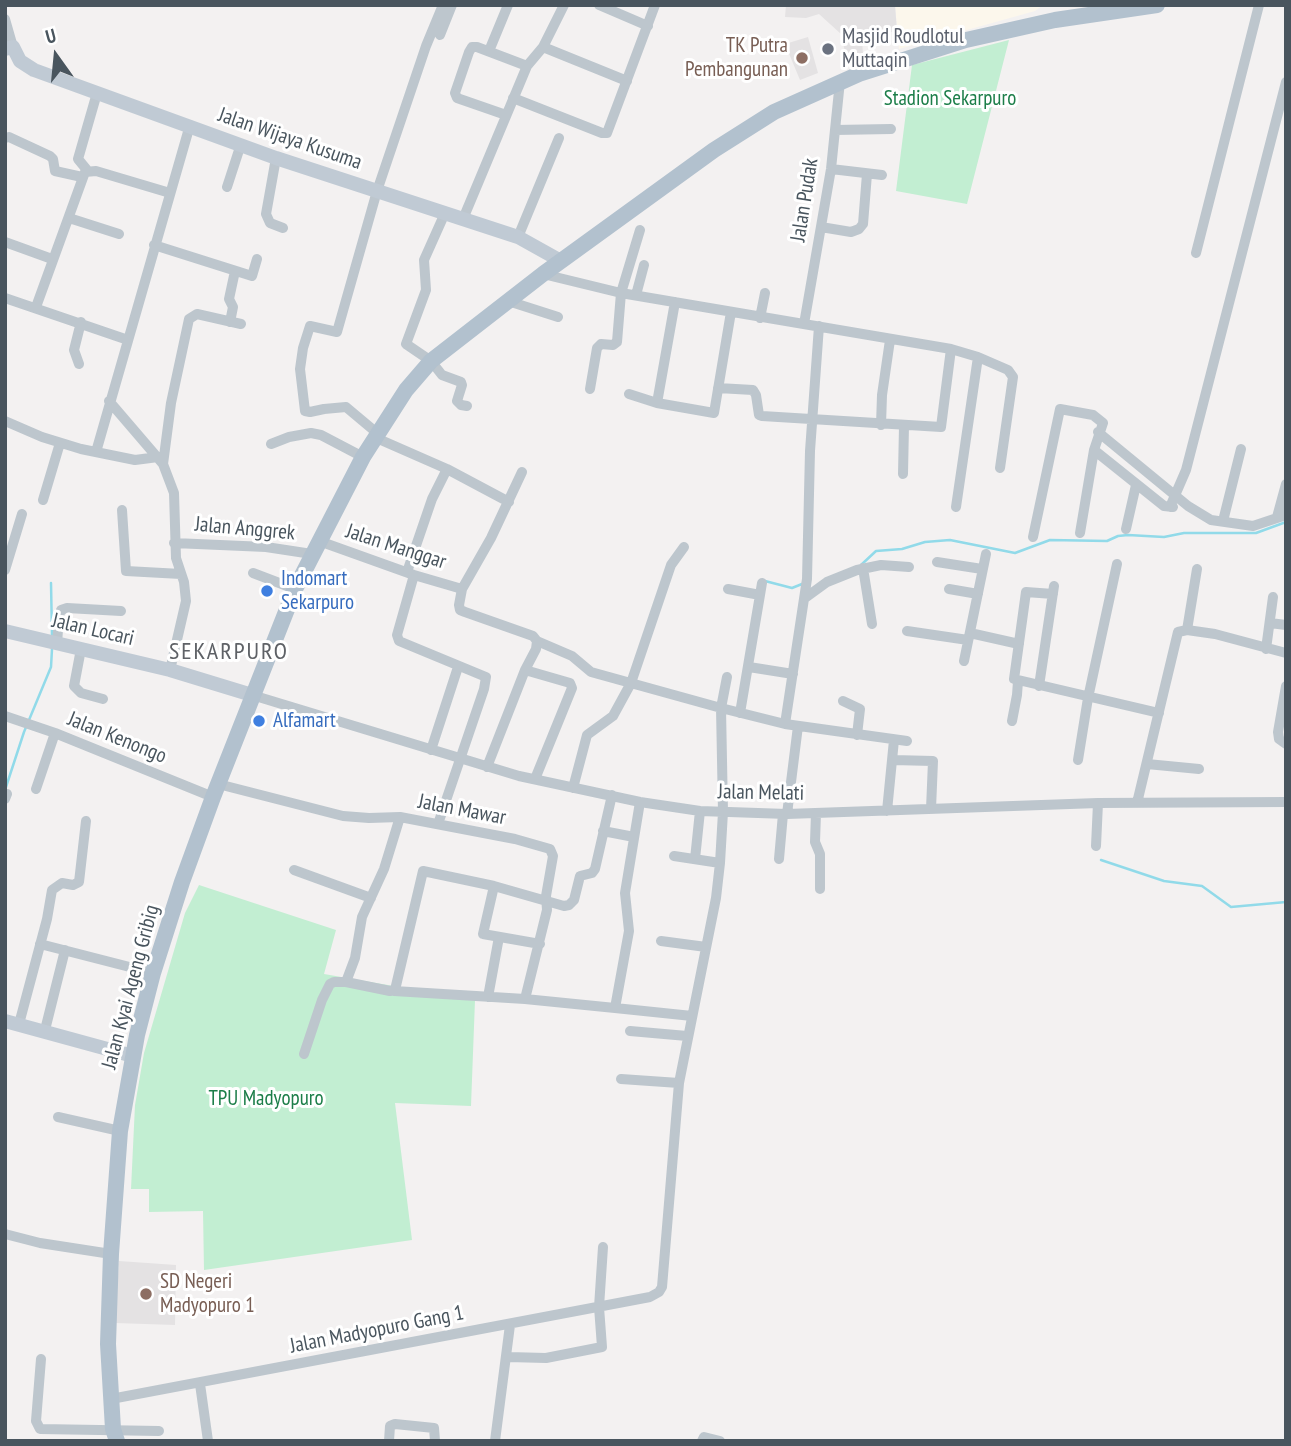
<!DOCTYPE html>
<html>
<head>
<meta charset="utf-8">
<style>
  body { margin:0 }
  #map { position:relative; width:1291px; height:1446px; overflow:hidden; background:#f3f1f1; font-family:"PT Sans Narrow",sans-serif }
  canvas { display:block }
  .frame { position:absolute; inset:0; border:7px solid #49555e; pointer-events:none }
  .north { position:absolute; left:21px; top:21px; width:70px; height:70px; -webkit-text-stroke:5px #fff; paint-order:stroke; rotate:345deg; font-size:19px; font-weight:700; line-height:28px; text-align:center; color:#49555e }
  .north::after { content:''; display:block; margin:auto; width:24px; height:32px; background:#49555e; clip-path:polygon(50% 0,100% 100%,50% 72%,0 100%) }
</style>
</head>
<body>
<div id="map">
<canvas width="1291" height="1446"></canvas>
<div class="frame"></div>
<div class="north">U</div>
</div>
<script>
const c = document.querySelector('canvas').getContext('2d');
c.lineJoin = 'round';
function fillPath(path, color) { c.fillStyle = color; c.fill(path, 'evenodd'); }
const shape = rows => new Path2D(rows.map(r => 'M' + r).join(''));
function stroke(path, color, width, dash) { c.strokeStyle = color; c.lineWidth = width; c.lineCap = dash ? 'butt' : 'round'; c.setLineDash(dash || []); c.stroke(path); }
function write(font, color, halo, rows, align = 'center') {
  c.font = font + ' "PT Sans Narrow",sans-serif'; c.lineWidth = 6; c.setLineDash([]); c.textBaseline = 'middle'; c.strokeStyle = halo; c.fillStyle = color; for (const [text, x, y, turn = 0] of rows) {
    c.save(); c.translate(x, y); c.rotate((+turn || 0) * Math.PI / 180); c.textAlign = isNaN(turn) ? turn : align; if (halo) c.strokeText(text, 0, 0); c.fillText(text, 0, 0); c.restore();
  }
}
fillPath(shape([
  [895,5,1043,5,1035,11,899,49]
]), '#fcf7ec');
fillPath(shape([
  [786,5,895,5,897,31,862,38,863,55,847,61,841,34,819,14,806,18,785,17],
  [808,37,818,73,800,80,785,44],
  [119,1261,176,1265,175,1325,115,1323]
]), '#e4e2e3');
fillPath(shape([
  [1009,40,967,204,896,191,912,65],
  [199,885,336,930,324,974,475,1000,471,1106,395,1103,412,1240,204,1270,203,1211,149,1212,149,1189,131,1189,135,1105,144,1053,185,913]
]), '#c2eed2');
stroke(shape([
  [861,565,876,551,902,549,925,542,950,540,1015,553,1050,540,1107,541,1118,536,1128,535,1164,537,1184,533,1256,533,1286,522],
  [765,581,792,588,802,584],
  [51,583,52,635],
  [5,790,24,732,51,667,52,649],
  [1101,860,1164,881,1202,886,1231,907,1286,902]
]), '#91dae9', 2.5);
stroke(shape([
  [599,5,648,26],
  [5,19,13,47],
  [440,35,452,5],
  [543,47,627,81],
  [489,51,508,5],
  [513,98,602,133,607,133,655,5],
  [506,115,457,98,455,93,469,52,472,47,477,47,527,66],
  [835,130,891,129],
  [5,138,9,137,50,156,53,159,55,171,82,177],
  [276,158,266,214,270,223,283,228],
  [831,169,882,175],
  [87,170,78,159,97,93],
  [227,187,241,144],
  [445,213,424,260,426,290,406,344,431,361,442,375,461,382,462,385,457,401,461,405,467,406],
  [69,218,119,234],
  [463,219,527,66,543,47,564,5],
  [821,227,851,232,859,229,863,224,867,174],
  [518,237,559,138],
  [5,242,52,259],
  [154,245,252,276,257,259],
  [1196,253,1259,5],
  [543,274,621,293,951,349,978,357,1008,370,1013,377,1000,468],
  [636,295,644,265],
  [5,298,128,340],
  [508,301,558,317],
  [36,307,85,172,96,171,170,193],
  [760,318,765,293],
  [230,322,233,307,229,299,235,271],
  [804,324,831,169,840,81],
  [79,364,74,350,81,322],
  [718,388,753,390,756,395,759,415,762,416,941,427,951,349],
  [590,389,597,348,601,344,613,345,617,342,621,293,640,230],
  [629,394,657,403,714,413,731,312],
  [109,401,163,464,174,493,176,558,184,582,186,601,170,670],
  [657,403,675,302],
  [5,421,42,437,81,449,135,460,158,457],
  [881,425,882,395,890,340],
  [1098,432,1188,506,1211,520,1253,526,1286,515],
  [377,433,346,407,324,409,310,412,305,411,300,369,303,348,310,326,337,332,377,191,426,46,443,5],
  [374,437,447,469,509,502],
  [271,444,289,437,311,433,321,435,363,457],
  [1094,450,1164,506,1173,507],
  [96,452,190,125],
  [163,464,171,403,189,319,197,314,241,324],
  [903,474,904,426],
  [43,500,60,443],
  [956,507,978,357],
  [1170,507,1186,470,1286,82],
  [122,510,126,571,181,574],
  [1277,517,1286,484],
  [1223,521,1241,449],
  [1126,529,1136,485],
  [1033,537,1060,409,1093,415,1103,423,1094,450,1080,533],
  [319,541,414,575,462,589],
  [174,543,266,547,312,554],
  [937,562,982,569],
  [863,568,872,624],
  [5,570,22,514],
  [407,572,432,499,447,469],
  [253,573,295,589],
  [414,575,397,635,399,641,486,677,484,689,438,824],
  [728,589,760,595,740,713],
  [949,589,978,594],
  [1053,594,1026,592,1014,679,1159,713],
  [760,595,762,583],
  [805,598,827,582,857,570,881,565,909,567],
  [1270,623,1286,625],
  [1187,630,1197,569],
  [907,631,968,640],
  [970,633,1019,644],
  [537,641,572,656,591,672,721,708,727,677],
  [57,644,59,616,61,610,67,608,121,611],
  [81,649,74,686,81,693,103,699],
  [1266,649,1273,597],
  [964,661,986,554],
  [749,667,793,674],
  [525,670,570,683,572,688,535,779],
  [1039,686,1054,586],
  [1286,686,1278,732,1279,739,1286,744],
  [252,695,519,776,640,802,700,811,787,814,1098,803,1286,802],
  [843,701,860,709,857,735],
  [5,716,55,733,213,797],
  [1012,721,1017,695,1018,681],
  [785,724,907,741],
  [431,750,458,667],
  [893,760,933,761,931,809],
  [1078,760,1088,698,1117,564],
  [1147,764,1199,769],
  [487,767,525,670,536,649,537,641,533,636,465,612,460,610,459,605,462,589,491,538,522,472],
  [218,784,343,816,369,818,400,817,515,839,550,849,553,856,546,896,547,910,525,999,615,1008,629,931,625,893,640,802],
  [573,788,587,735,613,716,631,683,671,565,684,547],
  [36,789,55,733],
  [5,799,7,794],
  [1137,803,1178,632,1187,630,1215,634,1286,653],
  [887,811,894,740],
  [816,813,815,842,820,854,820,889],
  [787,814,798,726],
  [603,831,634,837],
  [1096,846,1098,803],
  [674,856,720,863],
  [695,859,700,811],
  [779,859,783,814],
  [294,870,371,898],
  [494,886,483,934,540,944],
  [661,941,706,947],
  [40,944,153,973],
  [346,982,355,958,362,917,384,869,400,817],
  [394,991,525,999],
  [488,997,499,937],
  [615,1008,692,1016],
  [19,1024,47,919,52,890,62,883,73,885,79,882,86,821],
  [45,1030,65,950],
  [630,1031,687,1036],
  [304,1054,322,1000,330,984,334,982,346,982,390,991,395,990,423,871,494,886,564,906,569,905,574,900,580,876,592,873,595,869,612,795],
  [621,1079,679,1083],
  [58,1117,120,1131],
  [5,1234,40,1243,111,1254],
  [508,1357,546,1358,602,1347,599,1307,603,1247],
  [41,1359,36,1421,40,1429,159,1431],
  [200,1384,208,1441],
  [111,1399,650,1297,659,1292,662,1287,679,1083,716,898,720,863,723,812,721,708,785,724,807,579,810,451,819,326],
  [389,1441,390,1426,395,1424,434,1428,435,1441],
  [495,1441,510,1325],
  [702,1441,704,1437,720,1441]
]), '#bdc6cd', 10);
stroke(shape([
  [5,49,13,47,20,61,34,70,276,158,518,237,561,261],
  [5,631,170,670,252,695],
  [5,1021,133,1056]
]), '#c0cad4', 14);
stroke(shape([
  [117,1441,113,1429,108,1344,111,1254,120,1131,137,1035,153,973,182,882,213,797,295,589,363,457,406,390,431,361,543,274,714,150,774,112,859,74,966,40,1055,20,1157,5]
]), '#b2c1ce', 16);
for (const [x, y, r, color] of [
  [828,49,7,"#6b7280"],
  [802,58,7,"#8d6e63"],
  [267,591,7,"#3f7fe0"],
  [259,721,7,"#3f7fe0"],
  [146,1294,7,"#8d6e63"]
]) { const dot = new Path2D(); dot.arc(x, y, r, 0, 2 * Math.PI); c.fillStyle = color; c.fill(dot); stroke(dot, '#fff', 2.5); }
write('21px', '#5b616d', '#fff', [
  ["Masjid Roudlotul",842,37],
  ["Muttaqin",842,61]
], 'left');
write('21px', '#785e54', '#fff', [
  ["TK Putra",788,46],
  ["Pembangunan",788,70],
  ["SD Negeri",160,1282,"left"],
  ["Madyopuro 1",160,1306,"left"]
], 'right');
write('21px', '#1c7e49', '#fff', [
  ["Stadion Sekarpuro",950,99],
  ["TPU Madyopuro",266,1099]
]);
write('21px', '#49555e', '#fff', [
  ["Jalan Wijaya Kusuma",290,139,19],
  ["Jalan Pudak",805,200,-81],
  ["Jalan Anggrek",245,529,5],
  ["Jalan Manggar",396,547,18],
  ["Jalan Locari",93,630,13],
  ["Jalan Kenongo",117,738,22],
  ["Jalan Melati",761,793,1],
  ["Jalan Mawar",462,810,11],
  ["Jalan Kyai Ageng Gribig",131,987,-75],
  ["Jalan Madyopuro Gang 1",377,1330,-11]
]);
write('21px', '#366cbe', '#fff', [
  ["Indomart",281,579],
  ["Sekarpuro",281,603],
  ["Alfamart",273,721]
], 'left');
c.letterSpacing = '2px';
write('24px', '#5e6166', '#fff', [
  ["SEKARPURO",229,652]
]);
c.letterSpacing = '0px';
</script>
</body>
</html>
